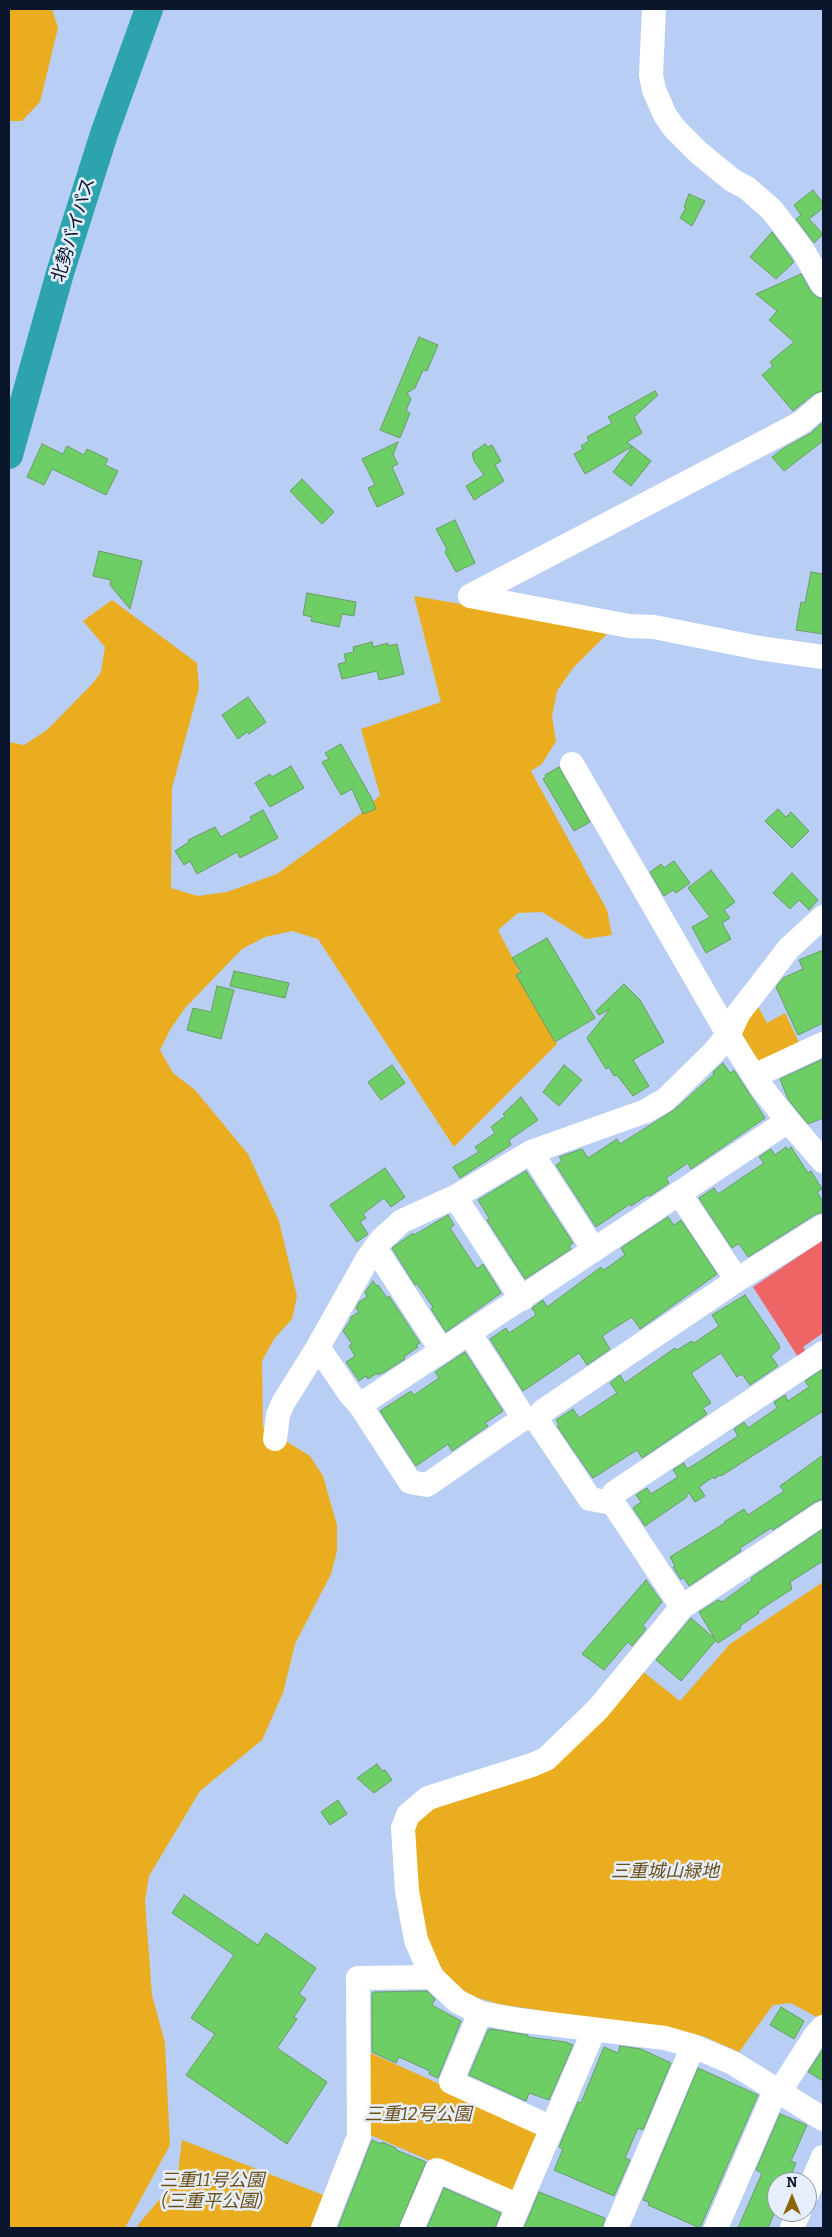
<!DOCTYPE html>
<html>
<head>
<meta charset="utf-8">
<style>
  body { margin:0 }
  #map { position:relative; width:832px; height:2237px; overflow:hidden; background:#b9cef4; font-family:Bitter,serif }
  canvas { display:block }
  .frame { position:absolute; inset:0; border:10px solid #0a162c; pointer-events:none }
  .north { position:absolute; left:767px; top:2172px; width:50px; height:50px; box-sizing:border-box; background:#e7eefb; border:1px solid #8f98a8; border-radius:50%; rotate:0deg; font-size:14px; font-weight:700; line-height:20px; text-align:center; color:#0a162c }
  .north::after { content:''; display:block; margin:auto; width:18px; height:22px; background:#8b6606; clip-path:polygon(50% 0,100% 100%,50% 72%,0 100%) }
</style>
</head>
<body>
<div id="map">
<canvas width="832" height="2237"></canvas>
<div class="frame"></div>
<div class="north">N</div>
</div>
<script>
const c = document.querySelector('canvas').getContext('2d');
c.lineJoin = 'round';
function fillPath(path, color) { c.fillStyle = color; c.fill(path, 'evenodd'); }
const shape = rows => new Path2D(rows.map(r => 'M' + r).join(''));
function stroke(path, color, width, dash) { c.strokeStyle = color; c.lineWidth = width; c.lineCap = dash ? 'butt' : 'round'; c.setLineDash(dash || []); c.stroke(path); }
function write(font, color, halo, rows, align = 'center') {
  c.font = font + ' Bitter,"Noto Sans JP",serif'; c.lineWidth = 5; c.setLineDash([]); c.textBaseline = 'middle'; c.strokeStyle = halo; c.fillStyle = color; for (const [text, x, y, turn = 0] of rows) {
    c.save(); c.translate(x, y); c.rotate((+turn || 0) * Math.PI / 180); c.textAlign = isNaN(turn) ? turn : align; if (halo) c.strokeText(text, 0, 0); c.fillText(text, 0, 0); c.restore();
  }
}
fillPath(shape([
  [9,9,52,9,58,28,40,102,22,121,9,121],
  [414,596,611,630,573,668,557,691,552,717,556,741,542,764,531,771,607,910,612,935,586,939,542,912,518,913,498,930,557,1044,454,1147,318,939,292,931,265,937,242,949,186,1007,171,1028,160,1050,173,1073,195,1090,248,1154,279,1221,297,1296,292,1319,274,1339,262,1361,263,1427,310,1456,323,1476,337,1525,337,1551,331,1574,295,1644,283,1693,262,1740,200,1791,149,1876,145,1901,152,1995,165,2043,170,2145,125,2228,9,2228,9,742,24,745,47,730,93,683,101,672,105,647,83,621,112,600,197,663,199,688,172,788,171,888,198,896,227,892,277,874,363,812,380,795,361,729,441,702],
  [756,1003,767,1023,785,1013,801,1047,759,1062,742,1034],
  [823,1582,823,2019,822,2020,791,2003,773,2005,739,2052,703,2036,499,2004,478,1998,464,1991,444,1972,425,1940,411,1860,416,1819,421,1813,503,1782,641,1670,680,1701,730,1644],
  [366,2051,538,2128,541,2136,518,2192,509,2195,366,2133],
  [182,2140,326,2196,314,2228,140,2228,137,2226,175,2181,178,2172]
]), '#e9ad1f');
fillPath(shape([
  [823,1240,823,1333,803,1347,808,1355,800,1360,753,1287]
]), '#ee6566');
const building = shape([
  [813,190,823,203,823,208,809,219,823,234,814,243,796,219,801,215,794,205,813,190],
  [689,194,705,201,692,226,680,218,686,208,684,207,689,194],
  [772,232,794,262,776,279,750,257,772,232],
  [801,274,811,292,817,297,823,299,823,391,814,394,793,411,762,375,773,366,770,362,777,356,794,342,769,320,777,311,756,294,801,274],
  [419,337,438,345,427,371,423,370,415,388,407,393,411,399,406,411,410,413,400,438,380,430,419,337],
  [655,391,658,395,634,417,642,433,627,442,651,461,631,486,613,472,633,446,585,474,574,454,583,449,581,446,589,441,587,437,612,423,608,417,655,391],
  [823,422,823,441,784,471,772,457,784,448,811,433,823,422],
  [398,442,393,455,398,464,392,467,404,494,377,507,368,488,375,485,362,459,398,442],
  [42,444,63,454,67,446,84,455,87,449,108,459,105,465,118,471,106,495,52,469,44,485,27,477,42,444],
  [485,444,488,447,492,445,501,461,495,465,504,481,474,500,466,486,484,475,474,461,472,453,485,444],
  [302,479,334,512,322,524,290,491,302,479],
  [455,520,475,563,456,572,445,552,447,549,436,529,455,520],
  [99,551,142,561,130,609,110,585,111,580,93,576,99,551],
  [811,572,823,574,823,634,796,630,801,602,805,603,811,572],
  [307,593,356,602,354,616,342,614,339,627,311,621,312,617,303,615,307,593],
  [372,642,373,647,388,643,388,646,397,644,404,674,379,680,377,671,342,679,338,664,346,662,344,654,354,652,353,647,372,642],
  [248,697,266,722,249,734,247,732,238,739,222,715,248,697],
  [341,744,371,797,376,809,363,814,352,789,341,795,322,762,329,759,325,753,341,744],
  [291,766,304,788,270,807,255,783,270,774,272,777,291,766],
  [559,767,590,822,574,831,543,779,546,777,545,775,559,767],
  [778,809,786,817,791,812,809,831,792,848,765,821,778,809],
  [263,810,278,838,240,858,237,852,197,874,190,861,184,865,175,851,189,842,188,840,215,827,221,837,252,820,250,817,263,810],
  [674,861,690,883,676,893,673,890,664,896,650,872,661,864,664,868,674,861],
  [711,870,735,902,724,910,730,918,722,923,731,939,706,953,692,927,710,917,688,888,711,870],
  [792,873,818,900,809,910,799,900,790,909,773,893,792,873],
  [547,938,595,1018,555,1042,516,975,521,972,512,958,547,938],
  [823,950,823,1023,798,1035,776,987,783,978,803,969,799,960,823,950],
  [234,971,289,983,285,998,230,986,234,971],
  [624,984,640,1000,664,1042,633,1060,649,1086,633,1096,617,1075,614,1076,609,1067,606,1069,601,1061,587,1038,610,1009,599,1015,596,1011,624,984],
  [217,986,234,990,221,1039,187,1030,193,1008,211,1012,217,986],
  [823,1059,823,1118,808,1124,788,1099,780,1079,823,1059],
  [723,1063,730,1073,734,1070,765,1118,691,1169,688,1163,666,1178,669,1183,650,1196,648,1195,631,1206,630,1204,596,1227,556,1165,562,1161,559,1157,582,1149,588,1158,617,1139,620,1144,674,1110,714,1074,713,1072,723,1063],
  [392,1065,405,1083,381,1100,368,1082,392,1065],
  [564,1065,582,1080,559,1106,543,1092,564,1065],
  [521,1097,538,1120,509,1140,511,1145,460,1178,453,1167,479,1152,475,1147,495,1133,491,1127,505,1116,503,1114,521,1097],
  [786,1147,788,1150,791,1147,808,1173,811,1171,822,1189,817,1192,823,1202,823,1212,816,1214,748,1257,740,1245,738,1244,732,1248,699,1198,714,1188,718,1194,746,1175,764,1163,759,1157,771,1149,775,1155,786,1147],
  [385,1168,405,1197,391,1207,384,1198,363,1214,366,1218,360,1222,368,1234,357,1242,330,1205,385,1168],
  [526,1171,573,1243,569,1246,571,1249,525,1279,487,1220,489,1218,478,1200,526,1171],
  [448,1215,454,1225,450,1228,477,1269,483,1264,501,1293,446,1332,431,1309,433,1307,417,1284,415,1285,392,1248,413,1233,414,1235,448,1215],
  [668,1217,674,1225,681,1220,717,1274,640,1329,632,1317,602,1336,610,1349,587,1365,579,1353,523,1391,490,1339,506,1328,509,1333,536,1315,532,1308,543,1300,547,1307,601,1267,604,1270,625,1255,621,1248,668,1217],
  [373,1281,377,1286,378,1285,387,1298,389,1296,420,1343,416,1345,418,1347,404,1357,405,1359,386,1371,378,1375,377,1373,368,1379,366,1376,359,1381,346,1362,355,1356,349,1346,352,1344,343,1331,350,1321,351,1317,359,1312,356,1308,359,1302,367,1297,365,1292,373,1281],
  [745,1295,778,1343,780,1348,771,1356,778,1366,750,1385,742,1374,737,1377,721,1353,691,1373,711,1403,703,1408,707,1414,642,1458,637,1450,593,1478,592,1477,557,1426,559,1425,556,1420,573,1409,579,1418,617,1393,610,1383,620,1375,625,1383,675,1348,677,1350,692,1341,694,1343,719,1326,712,1315,745,1295],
  [465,1352,503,1411,485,1423,488,1426,452,1451,448,1444,416,1466,380,1411,411,1391,414,1395,439,1378,435,1372,465,1352],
  [823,1369,823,1411,721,1476,720,1475,714,1479,713,1477,699,1487,705,1496,695,1502,689,1493,686,1495,687,1497,645,1526,633,1508,641,1502,636,1495,647,1488,651,1494,678,1477,673,1470,684,1463,687,1469,700,1461,738,1436,734,1429,744,1422,748,1428,777,1408,774,1402,785,1395,788,1401,809,1387,805,1381,823,1369],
  [823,1455,823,1499,815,1502,773,1530,771,1528,740,1548,741,1551,689,1586,683,1577,681,1580,673,1567,675,1566,670,1557,725,1523,724,1522,744,1509,748,1515,784,1491,780,1486,823,1455],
  [823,1529,823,1561,790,1582,792,1589,758,1611,759,1613,740,1626,741,1628,718,1643,716,1640,681,1681,656,1660,691,1618,715,1639,699,1612,718,1600,722,1602,752,1580,751,1578,823,1529],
  [646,1580,662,1602,643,1625,646,1629,632,1646,628,1642,604,1670,582,1654,646,1580],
  [377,1764,382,1771,385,1770,392,1780,374,1793,357,1778,377,1764],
  [338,1800,347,1814,330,1825,321,1812,338,1800],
  [184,1895,258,1945,266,1933,316,1968,299,1994,306,1999,294,2017,297,2019,277,2048,327,2082,287,2144,186,2075,215,2034,191,2018,234,1955,172,1913,184,1895],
  [427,1991,435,1999,432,2005,461,2021,438,2078,429,2074,430,2071,399,2057,396,2063,372,2052,372,1993,374,1992,427,1991],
  [781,2007,804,2021,794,2039,770,2025,781,2007],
  [491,2029,528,2035,528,2037,566,2042,573,2045,549,2100,529,2093,526,2101,469,2075,488,2030,491,2029],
  [620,2046,641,2049,671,2063,643,2130,638,2128,625,2158,630,2160,614,2196,554,2170,563,2149,559,2147,578,2102,581,2103,604,2047,618,2053,620,2046],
  [823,2049,823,2081,808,2072,823,2049],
  [698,2068,758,2095,700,2228,648,2205,649,2202,643,2200,698,2068],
  [780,2114,807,2125,791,2161,796,2163,788,2182,777,2182,777,2207,768,2228,738,2228,762,2173,756,2170,780,2114],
  [372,2140,381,2144,382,2142,396,2148,396,2150,426,2162,398,2228,338,2228,372,2140],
  [444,2188,501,2213,495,2228,427,2228,444,2188],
  [539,2192,605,2218,602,2228,524,2228,539,2192]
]);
fillPath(building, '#6dce66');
stroke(building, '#699c64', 1);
stroke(shape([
  [654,9,651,75,654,90,665,115,674,128,698,152,732,180,747,188,772,210,802,249,823,285],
  [470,596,782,433,802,422,823,404],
  [470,596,629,626,654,627,759,648,823,657],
  [572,764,736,1048,762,1088,788,1121,823,1161],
  [754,1076,823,1044],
  [531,1152,594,1250],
  [679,1193,737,1280],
  [455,1197,522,1299],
  [375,1248,442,1351],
  [470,1334,524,1418,536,1419,590,1499,613,1503,682,1607],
  [318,1347,350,1394,360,1405,410,1482,427,1485,524,1418],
  [360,1405,788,1121],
  [536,1419,543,1411,737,1280,823,1226],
  [275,1439,278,1415,283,1403,318,1347,368,1258,381,1240,402,1221,455,1197,531,1152,646,1111,665,1100,714,1052,729,1034,738,1014,789,948,823,917],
  [613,1503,614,1493,823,1353],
  [823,1513,682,1607,598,1709,546,1759,532,1765,428,1798,408,1815,403,1828,407,1891,416,1940,432,1977,457,2001,480,2013,518,2020,665,2038,693,2046,733,2063,823,2119],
  [480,2013,451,2082,552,2128],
  [780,2091,815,2036,823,2027],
  [807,2194,823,2157],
  [323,2228,359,2136,358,1978,432,1977],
  [412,2228,437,2170,519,2206],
  [509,2228,594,2030],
  [616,2228,693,2046],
  [716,2228,776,2089],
  [792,2228,799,2212]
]), '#fff', 24);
stroke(shape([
  [9,455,60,273,104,134,149,9]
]), '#2da4ad', 28);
write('18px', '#0a162c', '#e7eefb', [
  ["北勢バイパス",74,230,-73]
]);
write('italic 18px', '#6a5017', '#e7eefb', [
  ["三重城山緑地",665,1872],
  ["三重12号公園",418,2115],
  ["三重11号公園",212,2181],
  ["(三重平公園)",212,2202]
]);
</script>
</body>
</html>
